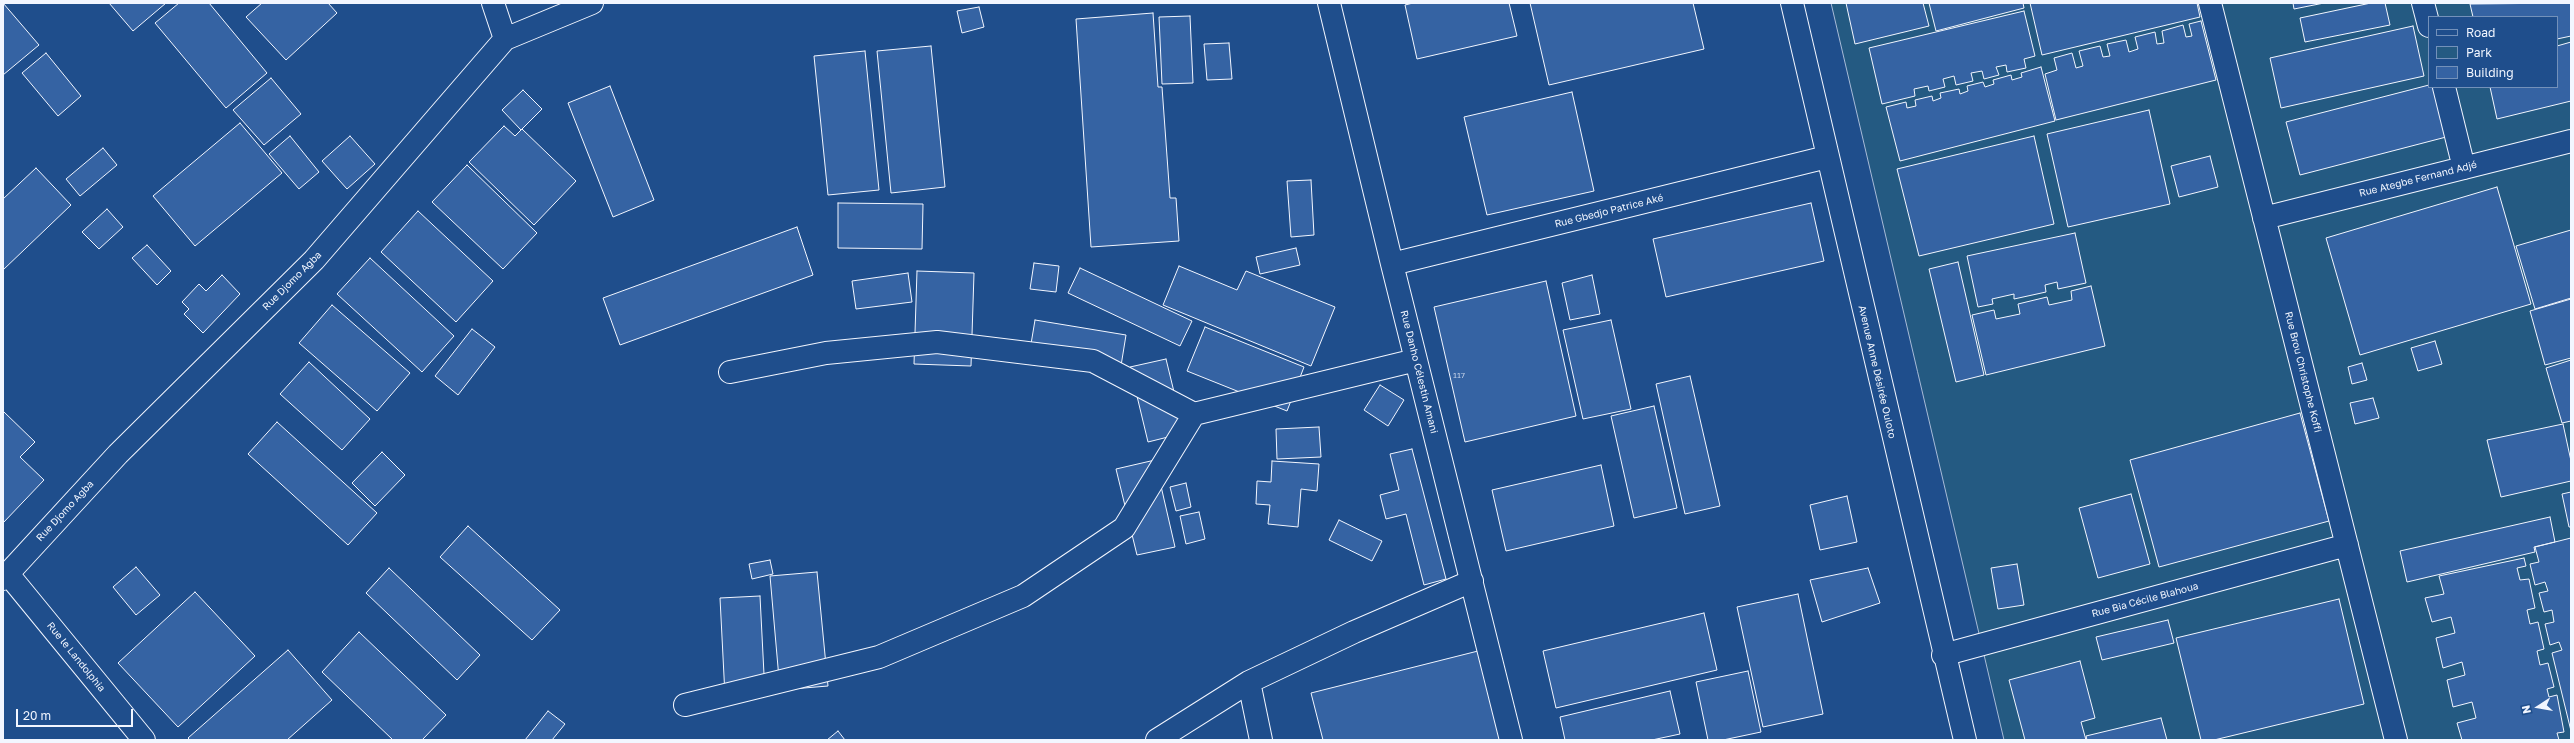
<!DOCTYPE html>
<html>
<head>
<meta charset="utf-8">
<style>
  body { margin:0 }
  #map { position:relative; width:2574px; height:743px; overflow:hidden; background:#1f4e8c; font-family:"Golos Text",sans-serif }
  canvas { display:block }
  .frame { position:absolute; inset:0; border:4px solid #f2f6ff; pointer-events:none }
  .legend { position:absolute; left:2428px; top:16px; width:130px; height:72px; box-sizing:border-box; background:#1f4e8c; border:1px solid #7391ba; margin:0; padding:5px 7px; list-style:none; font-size:12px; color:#f2f6ff }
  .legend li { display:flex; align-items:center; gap:8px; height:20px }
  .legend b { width:20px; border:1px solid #7391ba }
  .north { position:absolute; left:2518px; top:687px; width:40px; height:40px; -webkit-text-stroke:3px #1f4e8c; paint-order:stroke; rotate:258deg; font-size:11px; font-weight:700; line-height:16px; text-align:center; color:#f2f6ff }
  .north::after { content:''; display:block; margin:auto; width:14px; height:18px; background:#f2f6ff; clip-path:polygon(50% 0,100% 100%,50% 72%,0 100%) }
  .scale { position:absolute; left:16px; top:709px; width:117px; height:18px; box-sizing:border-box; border:2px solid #f2f6ff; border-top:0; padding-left:5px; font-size:12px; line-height:14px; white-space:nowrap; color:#f2f6ff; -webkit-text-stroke:3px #1f4e8c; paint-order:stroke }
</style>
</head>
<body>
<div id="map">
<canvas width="2574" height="743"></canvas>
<div class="frame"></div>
<ul class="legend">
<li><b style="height:5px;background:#1f4e8c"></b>Road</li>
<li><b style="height:11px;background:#245a82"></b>Park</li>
<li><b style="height:11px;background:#3563a3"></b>Building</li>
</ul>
<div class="north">N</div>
<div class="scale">20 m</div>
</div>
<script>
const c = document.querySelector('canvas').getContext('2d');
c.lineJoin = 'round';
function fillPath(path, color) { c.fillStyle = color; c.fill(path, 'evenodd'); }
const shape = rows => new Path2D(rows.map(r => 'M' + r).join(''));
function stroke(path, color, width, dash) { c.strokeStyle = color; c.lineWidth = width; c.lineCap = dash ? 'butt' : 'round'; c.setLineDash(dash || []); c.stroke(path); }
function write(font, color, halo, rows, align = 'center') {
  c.font = font + ' "Golos Text",sans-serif'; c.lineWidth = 3; c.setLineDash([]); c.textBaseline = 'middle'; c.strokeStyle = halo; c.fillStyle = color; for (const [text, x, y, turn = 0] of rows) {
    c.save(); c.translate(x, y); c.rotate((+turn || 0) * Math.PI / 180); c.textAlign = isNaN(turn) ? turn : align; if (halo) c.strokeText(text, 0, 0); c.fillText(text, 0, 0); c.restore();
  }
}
const green = shape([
  [1831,3,2571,3,2571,740,2004,740,1831,3],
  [2429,17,2557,17,2557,87,2429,87,2429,17]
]);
fillPath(green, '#245a82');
stroke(green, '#a8bbd7', 1);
const building = shape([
  [3,3,39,45,3,75,3,3],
  [109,3,166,3,133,31,109,3],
  [179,3,209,3,267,73,226,108,155,23,179,3],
  [262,3,328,3,337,13,286,60,246,17,262,3],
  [1413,3,1509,3,1517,36,1417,59,1405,5,1413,3],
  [1530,3,1693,3,1704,49,1549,85,1530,3],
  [1846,3,1923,3,1929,26,1855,44,1846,3],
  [1929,3,2023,3,2024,8,1936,31,1929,3],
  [2030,3,2197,3,2200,17,2042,55,2030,3],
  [2293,3,2324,3,2294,9,2293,3],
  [2371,3,2385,3,2390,25,2305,42,2300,18,2371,3],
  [2571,3,2571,36,2557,39,2557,17,2473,17,2470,4,2571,3],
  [979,7,984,27,962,33,957,11,979,7],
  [2024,11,2035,56,2024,59,2026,68,2007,72,2006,65,1996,67,1999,75,1984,79,1982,71,1971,73,1973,81,1956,85,1954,76,1943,79,1945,87,1929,91,1928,86,1914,89,1915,96,1882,104,1869,48,2024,11],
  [1153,13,1158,87,1162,87,1170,198,1176,198,1179,241,1091,247,1076,19,1153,13],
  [1190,16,1193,83,1162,84,1159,17,1190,16],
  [2201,21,2216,80,2056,120,2045,74,2057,70,2054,58,2072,53,2076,68,2083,66,2079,51,2100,46,2103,57,2110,56,2107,44,2126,40,2129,52,2138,49,2135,37,2155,32,2157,44,2164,43,2162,31,2183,25,2186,37,2192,36,2189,24,2201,21],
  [2413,26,2424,76,2281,108,2270,58,2413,26],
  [2571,42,2571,101,2497,119,2490,87,2557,87,2557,46,2571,42],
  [1229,43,1232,79,1207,80,1204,44,1229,43],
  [931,46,945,187,891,193,877,51,931,46],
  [865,51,879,190,828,195,814,56,865,51],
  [46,53,81,96,58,116,22,73,46,53],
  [2041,67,2055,121,1900,161,1886,107,1906,102,1907,108,1916,106,1915,100,1932,96,1933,101,1941,98,1940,93,1959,89,1960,94,1968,91,1967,86,1983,82,1985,87,1994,84,1993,80,2011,75,2012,80,2022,77,2021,73,2041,67],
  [271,78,301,114,264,145,233,110,271,78],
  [2429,85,2429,87,2437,87,2450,136,2300,175,2286,122,2429,85],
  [610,86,654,200,613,217,568,103,610,86],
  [523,90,542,109,521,130,502,110,523,90],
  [1572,92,1594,191,1487,215,1464,117,1572,92],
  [2149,110,2170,204,2068,227,2047,134,2149,110],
  [240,123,282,173,195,246,153,196,240,123],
  [504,126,515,136,522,129,576,181,534,225,469,162,504,126],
  [290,136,319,172,299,189,269,154,290,136],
  [350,136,375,164,347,189,322,161,350,136],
  [2034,136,2054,224,1919,256,1897,169,2034,136],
  [103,148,117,165,80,196,66,179,103,148],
  [2210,156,2218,187,2179,197,2171,166,2210,156],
  [467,165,537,233,503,269,432,202,467,165],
  [36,168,71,205,3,270,3,199,36,168],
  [1311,180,1314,235,1291,237,1287,181,1311,180],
  [2497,187,2531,304,2360,355,2326,238,2497,187],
  [838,203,923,204,922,249,838,248,838,203],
  [1811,203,1824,261,1666,297,1653,239,1811,203],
  [107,209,123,227,99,249,82,232,107,209],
  [418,211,493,281,456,322,381,252,418,211],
  [797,227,813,275,620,345,603,298,797,227],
  [2571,230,2571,298,2535,309,2516,246,2571,230],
  [2075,233,2086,283,2058,289,2057,282,2045,285,2046,292,2014,299,2014,294,1992,299,1993,304,1978,307,1967,256,2075,233],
  [147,245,171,271,157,285,132,258,147,245],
  [1296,248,1300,265,1260,274,1256,257,1296,248],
  [370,258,454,336,422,372,337,294,370,258],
  [1958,262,1984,375,1956,382,1929,269,1958,262],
  [1034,263,1059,266,1056,292,1030,289,1034,263],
  [1179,266,1237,290,1246,271,1335,307,1311,366,1163,305,1179,266],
  [1080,268,1192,321,1180,346,1068,293,1080,268],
  [917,271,974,273,971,366,914,364,917,271],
  [908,273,912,302,856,309,852,281,908,273],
  [222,275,240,294,203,333,184,314,189,309,182,302,199,284,206,291,222,275],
  [1592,275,1600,314,1570,320,1562,283,1592,275],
  [1546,281,1576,416,1465,442,1434,307,1546,281],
  [2091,286,2105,346,1986,375,1972,315,1994,310,1996,319,2020,314,2018,304,2047,297,2049,305,2072,300,2071,291,2091,286],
  [2571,299,2571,358,2545,365,2530,311,2571,299],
  [332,305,410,373,377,411,299,343,332,305],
  [1035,320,1126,335,1120,372,1029,356,1035,320],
  [1611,320,1631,409,1583,419,1563,330,1611,320],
  [1205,327,1304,367,1287,411,1187,371,1205,327],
  [472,329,495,347,458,395,435,376,472,329],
  [2435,341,2442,364,2418,371,2411,348,2435,341],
  [1166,359,1184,433,1148,442,1130,367,1166,359],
  [2571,360,2571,421,2562,423,2546,368,2571,360],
  [309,362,370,419,342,450,280,394,309,362],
  [2362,363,2367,380,2352,384,2348,367,2362,363],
  [1690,376,1720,506,1685,514,1656,384,1690,376],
  [1380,385,1404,400,1388,426,1364,410,1380,385],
  [2373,398,2379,418,2355,424,2350,403,2373,398],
  [1654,406,1677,508,1634,518,1611,416,1654,406],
  [3,411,35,442,20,457,44,480,3,523,3,411],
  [2300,413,2329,521,2159,567,2130,460,2300,413],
  [277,422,377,513,348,545,248,454,277,422],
  [2563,424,2571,461,2571,481,2501,497,2487,440,2563,424],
  [1319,427,1321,457,1277,459,1276,429,1319,427],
  [1412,449,1446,579,1424,585,1406,514,1386,519,1380,495,1399,490,1390,454,1412,449],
  [382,452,405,475,375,506,352,483,382,452],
  [1155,460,1175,547,1137,555,1116,469,1155,460],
  [1272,461,1319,464,1317,491,1301,489,1298,527,1268,524,1270,505,1256,504,1257,481,1271,482,1272,461],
  [1601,465,1614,526,1506,551,1492,490,1601,465],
  [1186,483,1191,507,1176,511,1170,487,1186,483],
  [2571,492,2571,527,2569,527,2562,494,2571,492],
  [2131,494,2150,564,2098,578,2079,508,2131,494],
  [1847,496,1857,542,1820,550,1810,505,1847,496],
  [1199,512,1205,539,1186,544,1180,516,1199,512],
  [2550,517,2555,542,2534,547,2535,552,2407,582,2400,551,2550,517],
  [1339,520,1382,541,1372,561,1329,540,1339,520],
  [468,526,560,610,532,640,440,557,468,526],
  [2571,538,2571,731,2552,653,2562,650,2559,642,2550,645,2545,624,2554,622,2552,610,2544,612,2539,593,2548,591,2545,582,2535,585,2530,564,2539,562,2535,547,2571,538],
  [2524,558,2526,566,2517,568,2520,580,2529,579,2535,608,2527,610,2530,624,2538,622,2544,649,2537,651,2540,665,2548,663,2554,687,2547,689,2549,697,2557,695,2564,732,2557,733,2559,740,2462,740,2457,723,2476,718,2472,702,2453,707,2447,680,2465,675,2462,662,2443,668,2436,638,2455,633,2451,617,2432,622,2425,598,2444,594,2439,576,2524,558],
  [770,560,773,574,752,579,749,564,770,560],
  [2017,564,2024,605,1998,609,1991,568,2017,564],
  [136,567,160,595,136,615,113,587,136,567],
  [389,568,480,655,457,680,366,593,389,568],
  [1868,568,1880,603,1822,622,1810,580,1868,568],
  [817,572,828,686,780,690,770,576,817,572],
  [195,592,255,656,178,727,118,663,195,592],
  [1798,594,1823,714,1763,727,1737,607,1798,594],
  [760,596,765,694,725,696,720,598,760,596],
  [2339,599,2364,704,2214,740,2201,740,2176,638,2339,599],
  [1704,613,1717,670,1556,708,1543,651,1704,613],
  [2168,620,2174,643,2102,660,2096,637,2168,620],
  [359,632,446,715,422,740,393,740,322,672,359,632],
  [288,650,332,700,287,740,190,740,188,738,288,650],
  [1482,650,1504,740,1323,740,1311,693,1482,650],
  [2080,661,2095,718,2081,722,2086,740,2025,740,2009,680,2080,661],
  [1748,671,1761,732,1723,740,1708,740,1696,682,1748,671],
  [1670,691,1680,734,1652,740,1565,740,1560,717,1670,691],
  [548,711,565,724,552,740,525,740,548,711],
  [2161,718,2167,740,2087,740,2086,736,2161,718],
  [838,731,845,740,827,740,838,731]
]);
fillPath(building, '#3563a3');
stroke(building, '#f2f6ff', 1);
const minor = shape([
  [493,3,505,39],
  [1329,3,1392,264,1511,740],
  [1792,3,1965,740],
  [2210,3,2396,740],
  [2423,3,2429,26],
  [2444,87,2464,168],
  [2264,218,2571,141],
  [1392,264,1827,157],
  [730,372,826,353,937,342,1093,361,1194,414,1416,360],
  [8,574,144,740],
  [3,579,118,454,314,260,505,39,592,3],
  [1943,655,2347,545],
  [1249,682,1261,740],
  [685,705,879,657,1023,596,1124,528,1194,414],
  [1157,740,1249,682,1354,632,1472,581]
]);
stroke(minor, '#f2f6ff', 24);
stroke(minor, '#1f4e8c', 22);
write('8px', '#c3d1e8', null, [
  ["117",1459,375]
]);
write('10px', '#f2f6ff', '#1f4e8c', [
  ["Rue Ategbe Fernand Adjé",2418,179,-14],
  ["Rue Gbedjo Patrice Aké",1609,211,-14],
  ["Rue Djomo Agba",292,281,-45],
  ["Rue Danho Célestin Amani",1419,372,76],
  ["Avenue Anne Désirée Ouloto",1877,372,77],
  ["Rue Brou Christophe Koffi",2303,372,76],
  ["Rue Djomo Agba",65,511,-47],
  ["Rue Bia Cécile Blahoua",2145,600,-15],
  ["Rue le Landolphia",76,657,51]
]);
</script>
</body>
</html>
